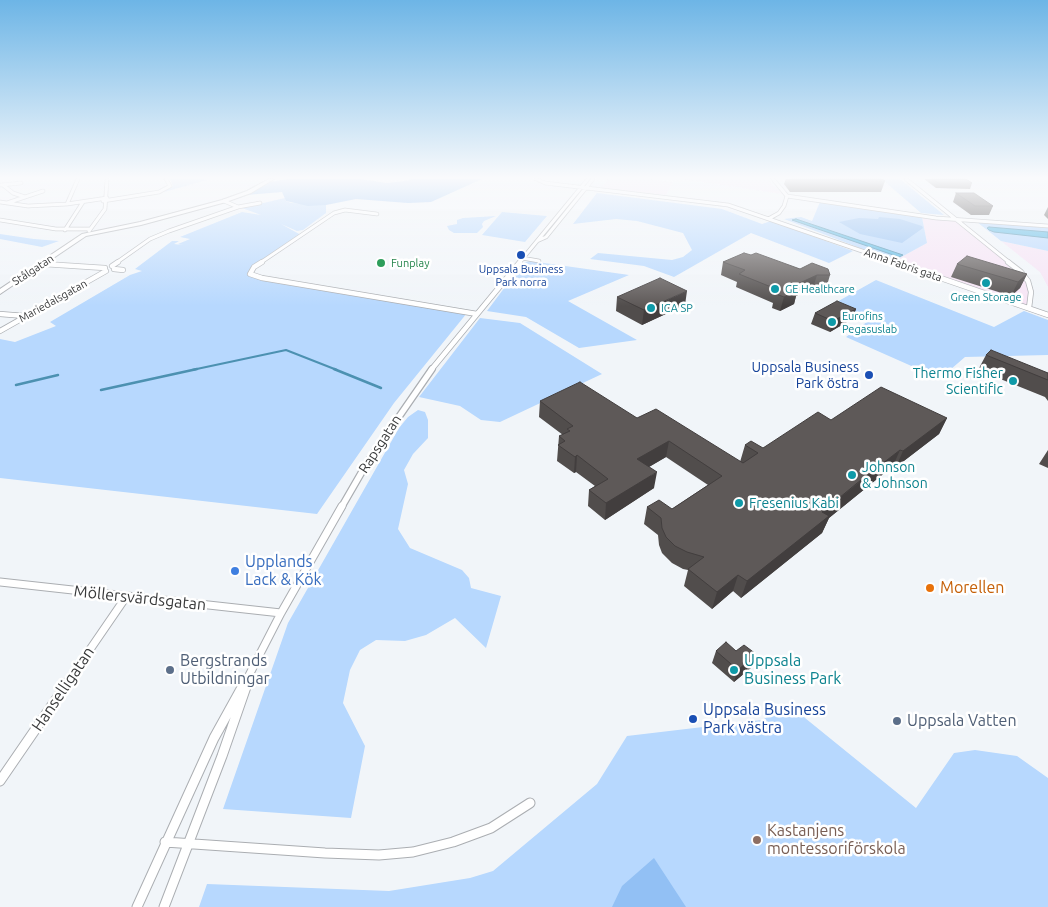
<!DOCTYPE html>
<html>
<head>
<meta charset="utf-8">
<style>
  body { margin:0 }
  canvas { display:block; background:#f1f5f9 }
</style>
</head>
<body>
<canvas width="1048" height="907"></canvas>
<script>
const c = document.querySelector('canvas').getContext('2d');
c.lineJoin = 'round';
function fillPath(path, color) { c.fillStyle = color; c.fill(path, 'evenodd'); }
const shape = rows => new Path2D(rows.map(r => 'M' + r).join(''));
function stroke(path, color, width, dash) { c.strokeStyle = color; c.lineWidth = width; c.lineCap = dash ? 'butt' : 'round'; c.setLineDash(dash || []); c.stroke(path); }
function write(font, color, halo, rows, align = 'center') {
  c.font = font + ' Ubuntu,sans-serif'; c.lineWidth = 5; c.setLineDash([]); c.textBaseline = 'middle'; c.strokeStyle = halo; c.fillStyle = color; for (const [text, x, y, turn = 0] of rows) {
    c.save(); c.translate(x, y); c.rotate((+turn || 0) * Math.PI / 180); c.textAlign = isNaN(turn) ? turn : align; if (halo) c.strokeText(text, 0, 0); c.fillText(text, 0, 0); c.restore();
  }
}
fillPath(shape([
  [608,179,646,179,673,182,666,195,601,188],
  [683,179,767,179,782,194],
  [922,216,957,219,1021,272,1031,292,1029,308,894,261,927,243],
  [1001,241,1048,251,1048,287,1040,272]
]), '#f6e4f5');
fillPath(shape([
  [170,179,204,179,207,180,164,192,173,186],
  [882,179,900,179,944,215,921,213],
  [597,193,722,209,762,224,771,221,853,251,829,263,751,233,674,277,644,266,590,259,598,253,672,260,683,257,692,250,683,233,637,221,616,219,573,224],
  [285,198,286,201,291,203,326,205,326,213,303,230,297,231,281,224,301,235,254,267,251,273,262,278,467,313,394,403,317,514,0,478,0,339,15,342,56,326,50,322,130,275,142,271,135,269,172,241,179,241,174,244,183,245,178,244,190,239,180,237,242,212,261,215,242,208],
  [820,202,922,217,927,243,894,261,784,219,801,217,812,221],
  [502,212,547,216,525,242,482,235],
  [496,216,484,221,482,224,483,227,477,233,454,233,449,230,447,226,457,224,457,220,463,218],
  [977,222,1048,228,1048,251,1001,241],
  [0,234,34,239,59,241,42,247,0,239],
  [530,261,629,275,568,301,637,340,579,348,526,317,487,311,523,263],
  [876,280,994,327,1024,311,1048,320,1048,355,965,357,943,376,934,376,846,337,871,319,835,303],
  [480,318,520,323,602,374,500,422,481,420,460,406,419,397],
  [418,410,425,412,428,420,428,438,413,454,404,470,408,484,398,529,410,548,462,570,469,578,471,588,501,596,486,648,455,618,426,635,405,641,376,640,360,650,350,670,343,703,365,746,351,818,223,809,288,623,399,428,408,417],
  [789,705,916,808,954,753,975,750,1017,756,1048,778,1048,907,199,907,207,884,389,891,470,878,493,871,597,784,627,736,762,720]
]), '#b7d8fe');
fillPath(shape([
  [288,179,360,179,387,183,411,180,408,179,482,179,431,202,408,203,356,199,326,205,308,206,286,201,282,192,245,195,270,182],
  [879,217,900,219,922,226,923,228,902,243,860,234,839,222,859,218,878,219],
  [654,858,686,907,612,907,622,886]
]), '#92c0f4');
const water = shape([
  [796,219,903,255,899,257,792,220,796,219],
  [989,227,1048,232,1048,238,994,232,989,230,987,228,989,227]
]);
fillPath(water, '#55b7e4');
stroke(water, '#4c91b1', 1);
stroke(shape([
  [192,370,286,350,337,370]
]), '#4c91b1', 2);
stroke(shape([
  [334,369,381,388],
  [16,385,58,375],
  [101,390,197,369]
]), '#4c91b1', 2.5);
const streetFar4 = shape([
  [536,179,545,183,728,205,897,263],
  [906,179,1010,263],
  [1,185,21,183],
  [3,185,13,193,25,197],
  [787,196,936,218,1048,226],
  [103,201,159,192,170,186,166,179],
  [224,201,238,207],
  [0,202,28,206,67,204,107,198],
  [7,203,43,191],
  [67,204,78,179],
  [770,218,779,213,784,206,787,196,773,179],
  [0,220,56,229,90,229],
  [65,230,83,202],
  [89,231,105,209,107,179],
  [537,241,546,237,593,179],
  [522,258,539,261],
  [116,263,150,239,169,231,238,207,260,203],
  [260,263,334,213,345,210,377,214],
  [519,263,588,179]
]);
const streetFar3 = shape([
  [262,262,254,267,250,274,262,278,477,314],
  [894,262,1048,315],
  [1008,262,1021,272,1028,281,1031,292,1029,308],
  [44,264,105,268],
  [112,266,118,262],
  [114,269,123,270],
  [0,314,25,316],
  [0,331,106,271],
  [431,370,520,262]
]);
const streetFar2 = shape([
  [341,508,367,463,432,369]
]);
const streetFar1 = shape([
  [0,582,281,613],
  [67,683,126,597],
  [245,683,281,613,342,506]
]);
const street = shape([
  [0,781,68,682],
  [165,842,325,853,379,855,413,852,453,842,491,828,530,803],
  [137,907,214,738,245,682],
  [164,907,222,756,247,684]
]);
const secondary = shape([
  [269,179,274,179,251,193,226,202,141,225,86,236,0,294,0,289,82,234,140,222,222,200,247,191,269,179]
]);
stroke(streetFar4, '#abaeb2', 4.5);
stroke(streetFar3, '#abaeb2', 6);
stroke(streetFar2, '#abaeb2', 8);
stroke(streetFar1, '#abaeb2', 9);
stroke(street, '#abaeb2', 11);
stroke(secondary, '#abaeb2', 2);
stroke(streetFar4, '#fff', 3);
stroke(streetFar3, '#fff', 4.5);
stroke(streetFar2, '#fff', 5.5);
stroke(streetFar1, '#fff', 7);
stroke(street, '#fff', 9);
fillPath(secondary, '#fff');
fillPath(shape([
  [786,179,882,179,885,181,881,192,790,192,784,184],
  [924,179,966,179,972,183,970,189,936,188],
  [956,193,993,206,989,215,971,215,953,202],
  [1048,207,1048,219,1044,215],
  [751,255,800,269,830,275,826,289,813,288,796,296,794,304,780,311,772,308,773,303,736,287,737,282,721,275,723,262],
  [957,264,1027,274,1020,288,1011,296,951,277],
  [617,297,685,305,642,325,616,311],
  [856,309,852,319,830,332,811,324,815,313],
  [986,355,1048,373,1048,401,1045,397,978,370],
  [540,401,637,418,740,462,745,445,763,448,831,420,947,418,939,434,896,467,893,466,829,518,822,533,741,598,733,591,712,609,684,586,688,570,683,569,672,563,662,553,659,545,658,535,644,524,647,507,672,509,708,485,666,457,649,467,654,488,605,520,588,506,589,490,595,486,576,472,574,473,557,461,559,436,563,435,539,417],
  [1048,450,1048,468,1039,464],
  [716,651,752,667,734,682,712,663]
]), '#514d4c');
fillPath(shape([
  [1027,274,1020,288,1011,296,1018,282],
  [817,275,813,288,796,296,794,304,780,311,784,297,791,287],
  [687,291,685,305,642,325,644,310],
  [856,309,852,319,830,332,833,321],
  [947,418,939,434,896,467,903,451],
  [669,441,666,457,635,475,637,459],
  [900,450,893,466,829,518,822,533,741,598,747,581,822,512],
  [577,455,576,472,574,473,575,457],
  [657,472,654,488,605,520,606,503],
  [738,575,733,591,712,609,717,592],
  [756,654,752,667,734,682,738,670]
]), '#423e3e');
const building = shape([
  [792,179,882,179,885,181,793,180,792,179],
  [933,179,966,179,972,183,938,183,933,179],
  [956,193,974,193,993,206,975,206,956,193],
  [744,253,751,255,756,253,800,269,812,263,828,269,830,275,817,275,791,287,798,290,784,297,776,294,781,291,739,274,745,270,723,262,744,253],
  [967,256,1027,274,1018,282,957,264,967,256],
  [660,278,687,291,644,310,617,297,660,278],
  [837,301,856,309,833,321,815,313,837,301],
  [991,350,1048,373,1048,380,986,355,991,350],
  [580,382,637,418,656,409,743,463,758,453,745,445,751,441,763,448,818,412,831,420,881,387,947,418,903,451,900,450,856,484,822,512,829,516,747,581,738,575,717,592,688,569,704,557,687,552,675,546,666,537,662,528,661,518,647,507,659,500,672,509,722,476,669,441,637,459,657,472,606,503,589,490,608,479,577,455,575,457,558,445,565,441,559,436,570,431,567,429,573,426,540,401,580,382],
  [726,642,736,651,744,645,756,654,738,670,716,651,726,642]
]);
fillPath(building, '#5e5958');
stroke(building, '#423e3e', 1);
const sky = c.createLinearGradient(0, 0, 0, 306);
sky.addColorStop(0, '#6db5e6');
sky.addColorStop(0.58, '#f9fafc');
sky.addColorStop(1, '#f9fafc00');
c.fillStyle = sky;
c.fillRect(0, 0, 1048, 306);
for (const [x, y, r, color] of [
  [521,255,5,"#1a4fb4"],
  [381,263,5,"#2e9e5b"],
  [986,283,5,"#0f9aa8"],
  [775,289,5,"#0f9aa8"],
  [651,308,5,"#0f9aa8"],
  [832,322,5,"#0f9aa8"],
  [869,375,5,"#1a4fb4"],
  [1013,381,5,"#0f9aa8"],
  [852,475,5,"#0f9aa8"],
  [739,503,5,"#0f9aa8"],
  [235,571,5,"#3f7fe0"],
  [930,588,5,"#e8710a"],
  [170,670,5,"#5c6f8a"],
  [734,670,5,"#0f9aa8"],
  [693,719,5,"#1a4fb4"],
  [897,721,5,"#5c6f8a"],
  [757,840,5,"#8d6e63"]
]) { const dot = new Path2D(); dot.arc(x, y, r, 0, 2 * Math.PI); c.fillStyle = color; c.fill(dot); stroke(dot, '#fff', 2); }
write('11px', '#27864d', '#fff', [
  ["Funplay",391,263]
], 'left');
write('11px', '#38393a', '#fff', [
  ["Anna Fabris gata",903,265,19],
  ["Stålgatan",33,270,-33],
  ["Mariedalsgatan",53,301,-29]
]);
write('11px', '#164399', '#fff', [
  ["Uppsala Business",521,269],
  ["Park norra",521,282]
]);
write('11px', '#0d838f', '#fff', [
  ["GE Healthcare",785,289],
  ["Green Storage",986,297,"center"],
  ["ICA SP",661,308],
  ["Eurofins",842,316],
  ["Pegasuslab",842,329]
], 'left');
write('14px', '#164399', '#fff', [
  ["Uppsala Business",859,367],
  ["Park östra",859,383]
], 'right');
write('14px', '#0d838f', '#fff', [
  ["Thermo Fisher",1003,373,"right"],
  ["Scientific",1003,389,"right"],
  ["Johnson",862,467],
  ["& Johnson",862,483],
  ["Fresenius Kabi",749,503]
], 'left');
write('14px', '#38393a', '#fff', [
  ["Rapsgatan",380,444,-57]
]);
write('16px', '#366cbe', '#fff', [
  ["Upplands",245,562],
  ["Lack & Kök",245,580]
], 'left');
write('16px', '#c56008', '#fff', [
  ["Morellen",940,588]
], 'left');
write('16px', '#38393a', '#fff', [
  ["Möllersvärdsgatan",140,598,6],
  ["Hanselligatan",63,689,-56]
]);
write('16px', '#4e5e75', '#fff', [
  ["Bergstrands",180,661],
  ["Utbildningar",180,679],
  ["Uppsala Vatten",907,721]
], 'left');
write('16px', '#0d838f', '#fff', [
  ["Uppsala",744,661],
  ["Business Park",744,679]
], 'left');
write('16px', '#164399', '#fff', [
  ["Uppsala Business",703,710],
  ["Park västra",703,728]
], 'left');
write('16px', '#785e54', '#fff', [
  ["Kastanjens",767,831],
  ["montessoriförskola",767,849]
], 'left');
</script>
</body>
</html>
